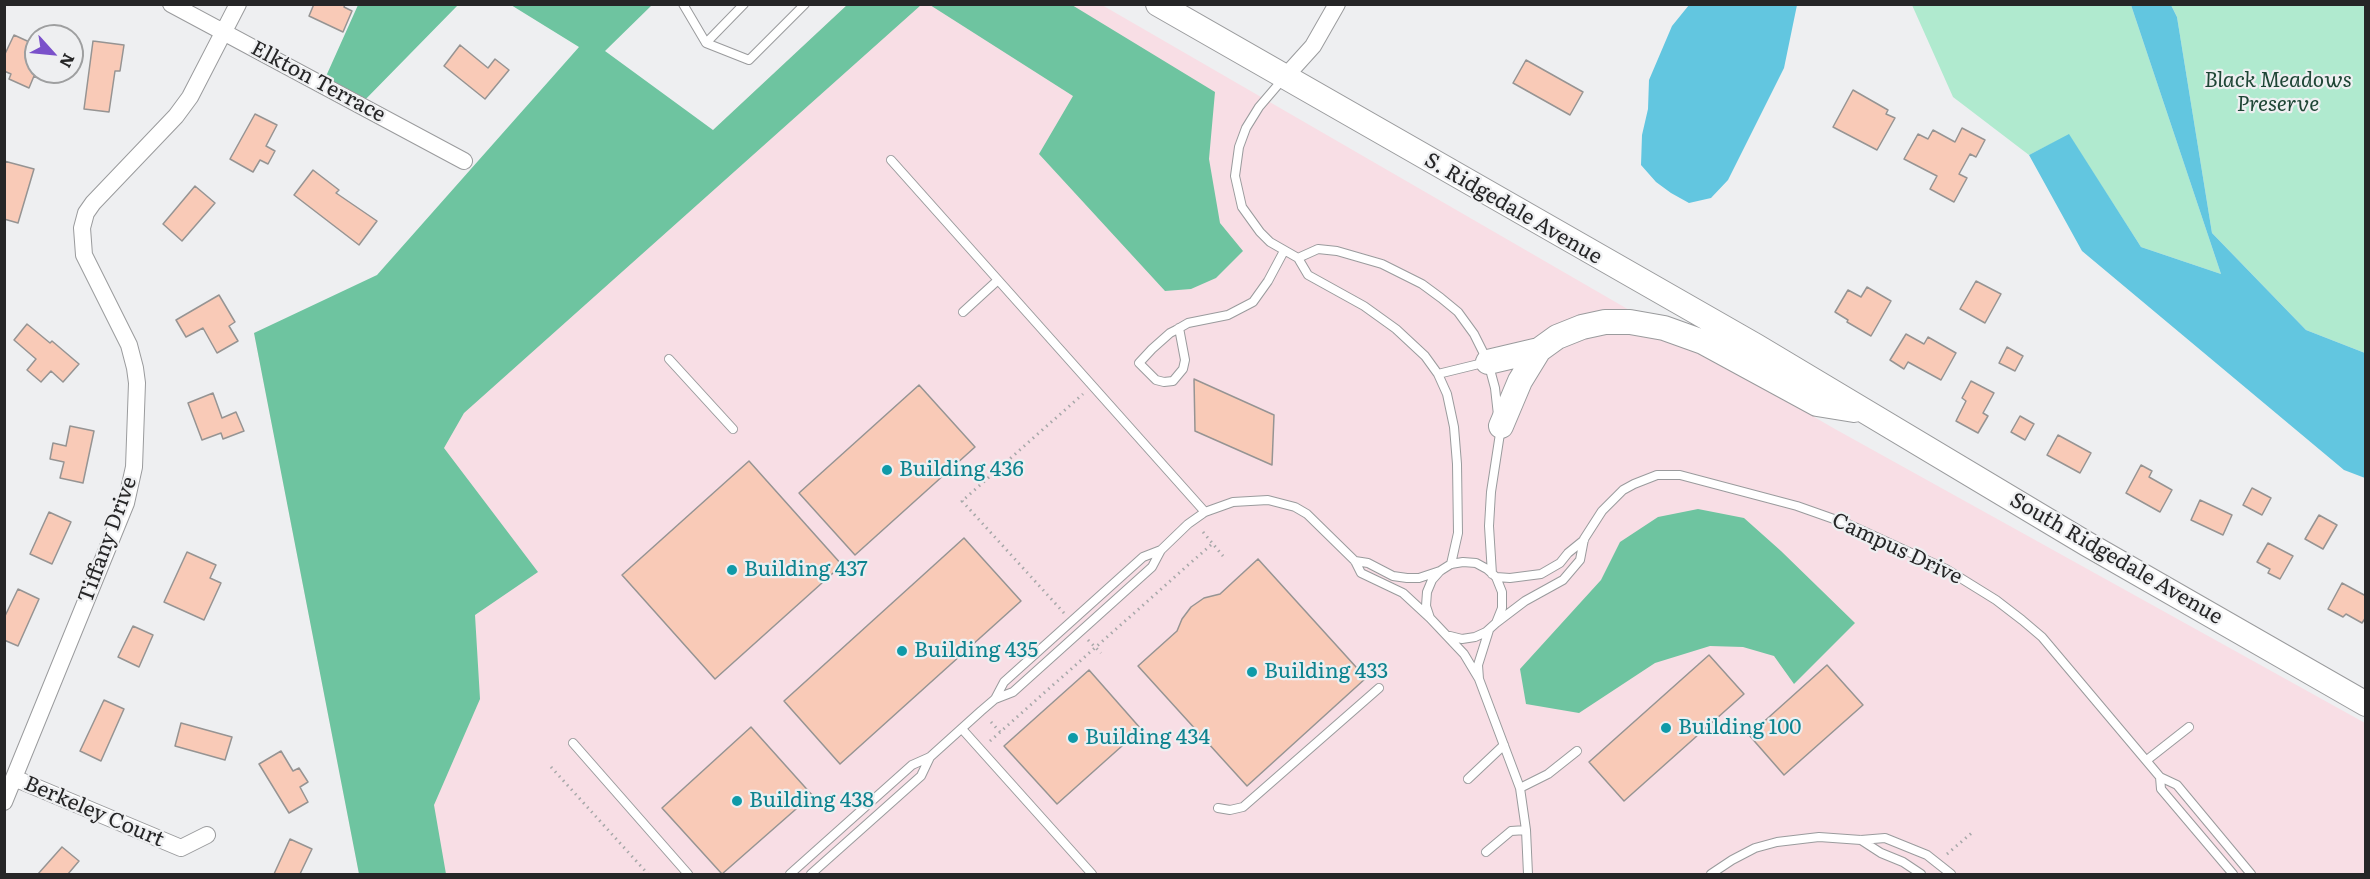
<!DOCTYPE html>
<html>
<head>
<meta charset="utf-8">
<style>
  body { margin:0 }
  #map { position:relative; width:2370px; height:879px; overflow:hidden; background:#eeeff1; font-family:Literata,serif }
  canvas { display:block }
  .frame { position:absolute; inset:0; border:6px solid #262627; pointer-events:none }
  .north { position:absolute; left:24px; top:24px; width:60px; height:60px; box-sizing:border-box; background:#eeeff1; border:2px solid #9e9fa0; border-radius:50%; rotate:117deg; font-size:16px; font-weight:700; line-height:24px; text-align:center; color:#262627 }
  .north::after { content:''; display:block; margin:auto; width:21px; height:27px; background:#7a51ca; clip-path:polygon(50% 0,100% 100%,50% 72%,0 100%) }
</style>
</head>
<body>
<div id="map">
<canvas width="2370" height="879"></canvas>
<div class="frame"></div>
<div class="north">N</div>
</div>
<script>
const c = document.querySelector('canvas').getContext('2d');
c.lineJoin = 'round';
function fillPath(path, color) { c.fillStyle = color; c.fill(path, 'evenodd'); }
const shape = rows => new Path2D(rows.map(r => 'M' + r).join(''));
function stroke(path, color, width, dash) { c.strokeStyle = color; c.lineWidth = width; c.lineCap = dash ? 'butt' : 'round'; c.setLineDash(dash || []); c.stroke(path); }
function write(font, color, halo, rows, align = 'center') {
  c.font = font + ' Literata,serif'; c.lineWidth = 4.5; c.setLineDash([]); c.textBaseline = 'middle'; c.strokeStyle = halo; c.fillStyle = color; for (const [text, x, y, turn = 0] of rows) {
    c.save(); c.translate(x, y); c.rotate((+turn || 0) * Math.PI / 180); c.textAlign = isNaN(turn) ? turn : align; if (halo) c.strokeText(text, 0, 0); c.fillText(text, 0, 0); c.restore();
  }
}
fillPath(shape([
  [847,5,1102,5,1835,429,2365,723,2365,874,359,874,254,333,713,130]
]), '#f8dee5');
fillPath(shape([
  [1912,5,2131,5,2221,274,2141,247,2069,135,2029,155,1953,97],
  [2171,5,2365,5,2365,353,2306,330,2212,233,2177,17]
]), '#b0eacf');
fillPath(shape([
  [358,5,458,5,359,106,323,83],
  [511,5,652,5,605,51,713,130,847,5,921,5,464,413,444,448,538,572,475,615,480,699,434,805,446,874,359,874,254,333,377,275,579,47],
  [930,5,1072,5,1215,92,1209,159,1220,223,1243,251,1216,278,1191,289,1165,291,1039,154,1073,96],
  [1698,509,1744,518,1781,551,1855,623,1794,684,1774,656,1743,647,1710,646,1655,663,1579,713,1526,704,1520,669,1601,580,1620,542,1658,517]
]), '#6ec4a0');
fillPath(shape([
  [1689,5,1797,5,1784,68,1728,180,1711,198,1689,203,1671,193,1656,182,1641,165,1642,135,1648,109,1649,80,1672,26],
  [2131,5,2171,5,2177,17,2212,233,2306,330,2365,353,2365,478,2344,470,2082,251,2029,155,2069,134,2141,247,2221,274]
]), '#62c6e0');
const building = shape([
  [314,4,345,4,344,7,352,11,343,32,309,16,314,4],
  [14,35,36,45,36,72,54,72,49,82,34,76,29,88,9,79,11,74,4,71,4,56,14,35],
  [93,41,124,45,120,71,115,71,109,112,84,109,93,41],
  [460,45,488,68,495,59,509,70,485,99,444,66,460,45],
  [1526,60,1583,92,1570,115,1513,83,1526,60],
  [1853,90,1888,110,1886,114,1895,118,1877,150,1833,127,1853,90],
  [255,114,277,125,266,146,275,151,268,164,260,160,253,172,230,159,255,114],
  [1962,128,1985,140,1976,157,1970,154,1959,174,1967,178,1954,202,1930,189,1937,176,1904,159,1918,134,1928,139,1933,130,1955,142,1962,128],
  [4,161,34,169,18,223,4,219,4,161],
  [313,170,339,190,336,193,377,221,359,245,294,195,313,170],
  [195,186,215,203,182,241,163,224,195,186],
  [1976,281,2001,294,1985,323,1960,309,1976,281],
  [1867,287,1891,301,1871,336,1847,322,1848,320,1835,312,1848,290,1861,297,1867,287],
  [219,295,235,322,229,326,238,341,217,353,203,328,186,337,176,320,219,295],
  [27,324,50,343,52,341,79,364,63,382,51,371,41,382,27,370,36,359,14,340,27,324],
  [1906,334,1924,344,1928,337,1956,353,1941,380,1908,362,1904,369,1890,360,1906,334],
  [2007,347,2023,356,2015,371,1999,363,2007,347],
  [1194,379,1274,415,1272,465,1195,431,1194,379],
  [1971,381,1994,393,1983,413,1988,416,1978,433,1956,421,1966,401,1962,398,1971,381],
  [919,385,975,447,855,555,799,493,919,385],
  [213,393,222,418,236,412,244,431,223,439,221,433,202,440,188,403,213,393],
  [2020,416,2034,424,2025,440,2011,432,2020,416],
  [70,426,94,431,83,483,60,478,64,462,50,459,53,443,66,446,70,426],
  [2058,435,2091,453,2080,473,2047,455,2058,435],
  [749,461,842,565,715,679,622,575,749,461],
  [2141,465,2152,471,2149,477,2172,490,2160,512,2126,493,2141,465],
  [2252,488,2271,498,2262,515,2243,505,2252,488],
  [2200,500,2232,515,2223,535,2191,520,2200,500],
  [49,512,71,522,52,564,30,554,49,512],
  [2319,515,2337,525,2323,549,2305,539,2319,515],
  [964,538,1021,601,840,764,784,701,964,538],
  [2268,543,2293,556,2280,579,2268,573,2270,569,2257,562,2268,543],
  [187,552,216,565,210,578,221,583,204,620,164,602,187,552],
  [1258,559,1366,678,1247,786,1138,666,1177,631,1182,619,1191,607,1204,598,1220,594,1258,559],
  [2342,583,2366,596,2366,617,2362,623,2346,614,2343,617,2328,609,2342,583],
  [18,589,39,599,18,646,4,640,4,618,18,589],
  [133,626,153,635,139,667,118,657,133,626],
  [1709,655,1744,694,1624,801,1589,762,1709,655],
  [1827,665,1863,705,1784,775,1749,735,1827,665],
  [1089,670,1141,729,1057,804,1004,746,1089,670],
  [104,700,124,709,101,761,80,751,104,700],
  [181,723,232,737,225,760,175,746,181,723],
  [751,727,812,795,722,874,662,808,751,727],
  [281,751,293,771,299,768,308,782,300,787,308,802,289,813,259,764,281,751],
  [290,839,312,849,300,874,274,874,290,839],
  [62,847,79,861,68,874,38,874,62,847]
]);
fillPath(building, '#f9cab7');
stroke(building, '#969493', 1.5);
const service = shape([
  [683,4,706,43,749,60,805,4],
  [706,43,744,4],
  [1283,79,1259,107,1246,128,1239,147,1235,176,1242,207,1260,232,1270,242,1298,258,1308,275,1364,306,1396,329,1425,356,1438,374,1447,394,1454,427,1457,464,1458,533,1451,564],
  [891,160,1205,512],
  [1298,258,1318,249,1337,251,1382,264,1422,284,1441,298,1458,312,1474,334,1488,362,1495,388,1498,415],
  [963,312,998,280],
  [1179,328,1185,360,1183,369,1173,381,1164,382,1156,380,1139,363,1152,349,1170,333,1176,330,1188,323,1228,315,1253,302,1268,281,1284,251],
  [669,359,733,429],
  [1438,374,1487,362],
  [1355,561,1368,563,1393,576,1407,578,1419,578,1440,571],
  [1492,574,1489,526,1491,492,1501,427],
  [1496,577,1510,578,1541,574,1560,563,1568,553,1584,540],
  [1496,623,1525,601,1563,580,1580,560,1584,539,1602,511,1623,490,1634,484,1657,475,1680,475,1797,506,1848,524,1946,569,1996,600,2022,620,2042,637,2160,777,2177,785,2251,874],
  [1489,630,1478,665,1479,679,1520,788,1526,830,1528,874],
  [1450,636,1462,639,1475,637,1486,632,1496,623,1502,608,1502,592,1496,577,1487,569,1476,563,1463,562,1451,564,1440,571,1432,580,1427,592,1426,606,1430,618,1464,654,1479,679],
  [995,699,1013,692,1152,567,1161,550,1188,524,1205,512,1233,502,1268,500,1295,507,1307,514,1355,561,1361,573,1403,593,1430,618],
  [962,729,1092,874],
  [573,743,688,874],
  [2147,760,2189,727],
  [2160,777,2161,789,2233,874],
  [1468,779,1504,745],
  [1520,788,1548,774,1577,751],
  [1218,808,1230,810,1243,807,1379,688],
  [1861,840,1881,853,1903,862,1921,874],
  [1486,852,1511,831,1526,830],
  [790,874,912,765,930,757,981,711,995,699,1004,682,1143,557,1161,550],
  [811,874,921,776,930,757],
  [1711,874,1732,860,1755,848,1777,842,1819,837,1861,840,1885,838,1927,855,1951,874]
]);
const minor = shape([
  [171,4,464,161],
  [1285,77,1313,46,1337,4],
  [14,778,181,848,207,835],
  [4,802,126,503,134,467,137,383,135,368,129,345,84,255,82,228,86,213,93,203,176,116,190,97,238,4]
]);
const secondary = shape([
  [1158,4,1756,346,2087,544,2366,704],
  [1488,362,1539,350],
  [1501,426,1520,381,1539,350,1557,337,1582,327,1605,322,1630,322,1664,328,1703,342,1817,404,1854,410]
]);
stroke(service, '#9a9b9d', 10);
stroke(minor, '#9a9b9d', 18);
stroke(secondary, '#9a9b9d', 26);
stroke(shape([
  [1203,532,1223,556],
  [1064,613,962,501,1083,394],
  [1088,640,1101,653],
  [991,722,1000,732],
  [990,741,1213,543],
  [551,767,648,874],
  [1947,854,1974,831]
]), '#a7a8a9', 3, [1.5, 4.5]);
stroke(service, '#fff', 8);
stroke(minor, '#fff', 16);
stroke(secondary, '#fff', 24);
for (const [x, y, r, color] of [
  [887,470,6,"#0f9aa8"],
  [732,570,6,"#0f9aa8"],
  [902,651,6,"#0f9aa8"],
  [1252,672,6,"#0f9aa8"],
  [1666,728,6,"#0f9aa8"],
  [1073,738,6,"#0f9aa8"],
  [737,801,6,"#0f9aa8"]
]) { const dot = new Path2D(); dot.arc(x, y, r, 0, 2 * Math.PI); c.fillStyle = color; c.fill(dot); stroke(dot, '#eeeff1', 2); }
write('italic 21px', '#1e4535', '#eeeff1', [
  ["Black Meadows",2278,81],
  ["Preserve",2278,105]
]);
write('21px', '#262627', '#eeeff1', [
  ["Elkton Terrace",318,82,28],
  ["S. Ridgedale Avenue",1513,209,30],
  ["Tiffany Drive",108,540,-70],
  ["Campus Drive",1897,549,25],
  ["South Ridgedale Avenue",2116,559,30],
  ["Berkeley Court",94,812,23]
]);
write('21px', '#0d838f', '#eeeff1', [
  ["Building 436",899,470],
  ["Building 437",744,570],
  ["Building 435",914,651],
  ["Building 433",1264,672],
  ["Building 100",1678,728],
  ["Building 434",1085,738],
  ["Building 438",749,801]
], 'left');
</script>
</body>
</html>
